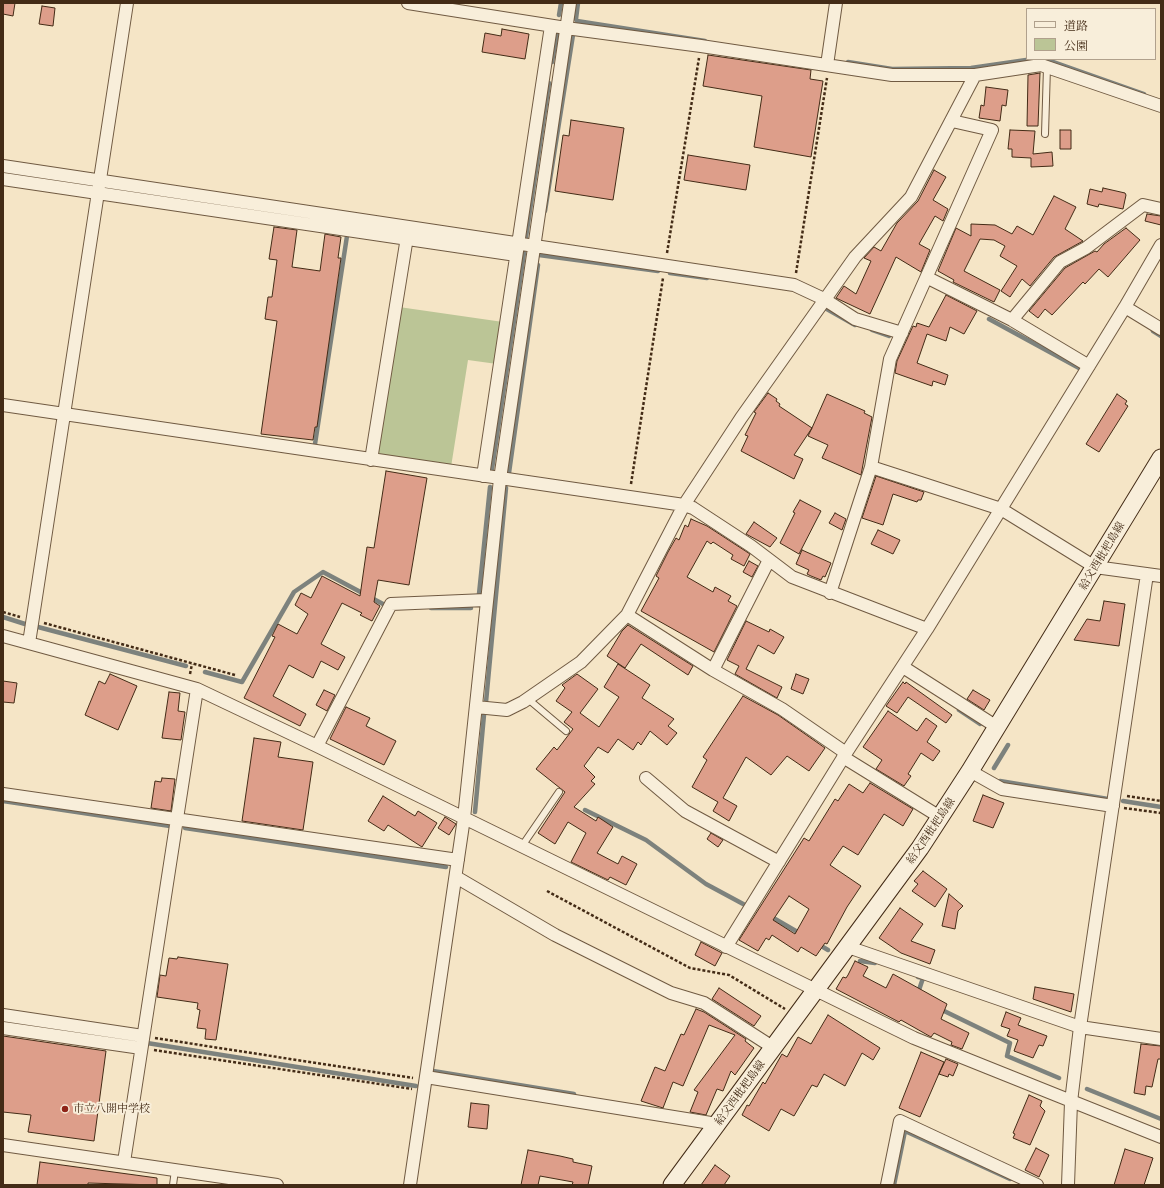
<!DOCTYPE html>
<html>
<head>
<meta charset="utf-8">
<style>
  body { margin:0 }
  #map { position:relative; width:1164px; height:1188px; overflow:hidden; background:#f5e5c6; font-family:"Libre Caslon Text","Noto Serif JP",serif }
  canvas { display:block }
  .frame { position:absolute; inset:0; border:4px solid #432b16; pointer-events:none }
  .legend { position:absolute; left:1026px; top:8px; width:130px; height:52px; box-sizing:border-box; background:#f8eeda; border:1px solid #b0a08c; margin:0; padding:5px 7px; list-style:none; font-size:12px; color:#432b16 }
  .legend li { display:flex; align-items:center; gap:8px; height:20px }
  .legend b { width:20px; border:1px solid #b0a08c }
</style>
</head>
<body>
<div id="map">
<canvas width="1164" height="1188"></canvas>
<div class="frame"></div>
<ul class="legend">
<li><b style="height:5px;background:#f8eeda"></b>道路</li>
<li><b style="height:11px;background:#bbc596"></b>公園</li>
</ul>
</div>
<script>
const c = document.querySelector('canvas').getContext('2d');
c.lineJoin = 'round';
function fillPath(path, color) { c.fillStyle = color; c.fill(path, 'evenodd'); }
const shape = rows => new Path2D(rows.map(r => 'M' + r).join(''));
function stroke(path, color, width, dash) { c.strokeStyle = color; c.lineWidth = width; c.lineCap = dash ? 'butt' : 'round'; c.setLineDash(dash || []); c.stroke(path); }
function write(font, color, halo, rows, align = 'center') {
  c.font = font + ' "Libre Caslon Text","Noto Serif JP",serif'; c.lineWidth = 4; c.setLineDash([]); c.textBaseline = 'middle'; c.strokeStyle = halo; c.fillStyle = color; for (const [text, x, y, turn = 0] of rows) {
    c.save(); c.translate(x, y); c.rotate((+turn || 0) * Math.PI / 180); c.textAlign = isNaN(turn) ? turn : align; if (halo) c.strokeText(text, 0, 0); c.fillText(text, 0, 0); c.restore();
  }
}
fillPath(shape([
  [399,307,503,322,497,364,468,360,451,467,380,457,377,449]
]), '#bbc596');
stroke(shape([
  [578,3,576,19,577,21,705,41],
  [559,15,561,3],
  [1045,59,1144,94],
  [552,62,557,33],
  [848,62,892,69,971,68,1033,59],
  [3,173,73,183],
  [545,211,573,35],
  [526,237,549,83],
  [539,255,658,271],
  [670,273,707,278],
  [825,308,855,325],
  [989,319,1079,368],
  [872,330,889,336],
  [1153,331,1161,336],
  [315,444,347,236],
  [492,469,524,253],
  [509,473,538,265],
  [479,594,490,487],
  [431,608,471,608],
  [3,617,25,624],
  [38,627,186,666],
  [205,672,242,682,294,592,323,572,383,604],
  [486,702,506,488],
  [959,710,980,724],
  [994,768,1008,745],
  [1000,781,1108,799],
  [3,801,170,826],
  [1123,801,1161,807],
  [585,810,646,840,706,884,745,905],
  [475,812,484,715],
  [185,828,446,867],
  [770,916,801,934],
  [818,944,828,950],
  [860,961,875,963],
  [918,993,923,978,918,977],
  [940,1009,1010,1043,1007,1056,1059,1078],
  [147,1043,416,1086],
  [433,1071,574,1094],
  [1087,1089,1161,1119],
  [894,1185,905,1131,1010,1179]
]), '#7d827d', 4.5);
const building = shape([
  [3,3,15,3,13,16,3,14,3,3],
  [42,6,55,8,53,26,39,24,42,6],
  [502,29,529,34,525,59,482,52,485,33,501,36,502,29],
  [708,55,811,70,810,79,823,81,811,157,754,147,762,96,703,86,708,55],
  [1040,73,1038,126,1027,126,1028,75,1040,73],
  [986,87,1008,90,1006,106,1002,105,1000,121,979,118,981,105,984,106,986,87],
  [571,120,624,128,613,200,555,191,563,135,569,136,571,120],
  [1010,130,1035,131,1033,154,1052,152,1053,166,1031,167,1031,158,1012,157,1012,149,1008,149,1010,130],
  [1060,130,1071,130,1071,149,1060,149,1060,130],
  [688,155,750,165,746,190,684,180,688,155],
  [934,170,946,177,933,200,948,209,943,221,935,216,919,244,930,250,921,272,896,257,870,314,836,298,844,286,856,294,871,261,864,258,874,247,881,251,897,223,918,201,934,170],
  [1103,188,1125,193,1126,195,1123,209,1099,204,1098,207,1087,204,1090,189,1102,192,1103,188],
  [1054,196,1076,207,1065,229,1083,241,1054,257,1030,286,1022,279,1010,297,1001,291,1017,266,1000,256,1005,246,994,240,980,239,964,271,1000,290,994,302,953,282,954,280,938,271,956,228,971,236,971,224,995,225,1012,234,1017,226,1033,235,1054,196],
  [1147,214,1161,216,1161,225,1145,221,1147,214],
  [274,227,297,230,292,267,320,271,325,234,341,237,338,258,341,258,334,307,317,427,315,427,313,440,261,434,277,321,265,319,268,297,272,297,277,260,269,259,274,227],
  [1126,228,1140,240,1108,277,1099,269,1085,284,1083,282,1052,315,1045,309,1038,318,1029,311,1065,268,1095,251,1097,252,1104,244,1126,228],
  [946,295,977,311,964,334,950,327,946,341,927,334,917,363,948,375,945,385,933,381,932,386,895,373,897,361,913,326,916,327,917,323,929,327,946,295],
  [768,393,777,399,776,401,780,404,779,406,812,428,827,394,865,411,864,413,872,417,861,475,822,458,828,445,808,436,812,428,794,455,803,459,794,479,741,451,748,436,745,435,756,413,754,412,768,393],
  [1117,394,1127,401,1125,404,1128,406,1099,452,1086,444,1117,394],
  [386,471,427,478,409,585,378,580,374,602,380,606,372,621,360,615,362,613,342,603,321,644,345,657,338,670,321,661,313,678,289,665,273,696,306,714,300,726,244,698,275,637,272,636,278,624,297,634,308,614,295,605,301,593,311,598,322,576,360,596,367,547,374,548,386,471],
  [876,476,924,492,921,500,918,500,917,502,893,494,883,525,862,518,876,476],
  [800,500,821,511,799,554,780,543,795,513,793,512,800,500],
  [835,513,846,519,842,530,829,523,835,513],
  [691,519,707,526,750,554,744,566,731,559,733,555,713,542,711,544,707,541,687,577,713,592,715,587,731,596,728,601,737,606,714,652,641,611,659,578,656,576,668,552,676,538,679,540,685,525,688,527,691,519],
  [754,522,777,538,770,547,746,534,754,522],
  [878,530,900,540,893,554,871,544,878,530],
  [802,550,831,563,825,577,823,576,821,580,811,576,807,574,809,570,796,564,802,550],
  [749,561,758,566,752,577,743,572,749,561],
  [1104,601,1125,604,1119,646,1074,640,1087,619,1100,621,1104,601],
  [746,621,769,632,770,629,784,637,774,654,758,645,746,669,782,687,777,698,735,674,739,666,727,660,746,621],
  [628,625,693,666,688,675,641,644,625,668,607,656,622,631,628,625],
  [618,664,650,685,642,698,674,719,668,726,677,733,667,745,650,731,641,745,638,742,633,750,618,739,608,753,598,747,584,766,595,777,591,781,595,784,574,807,596,821,598,817,613,827,597,853,618,864,622,856,637,864,626,885,610,877,608,880,571,862,586,833,568,822,555,844,538,833,565,792,536,769,554,747,557,750,573,729,564,722,572,712,556,701,565,688,562,685,577,674,598,689,580,713,599,727,619,697,604,687,618,664],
  [110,674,137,686,118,730,85,715,99,681,105,684,110,674],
  [796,674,809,679,803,694,791,689,796,674],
  [3,681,17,683,14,703,3,702,3,681],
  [903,682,905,684,906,682,952,715,946,723,908,697,897,713,886,706,903,682],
  [324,690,335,695,327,711,316,705,324,690],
  [973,690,990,700,984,710,967,699,973,690],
  [169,692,180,693,178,711,185,712,181,740,162,738,169,692],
  [743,696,778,715,825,748,809,771,787,756,771,775,746,757,723,798,737,806,729,821,713,811,718,802,692,787,707,760,703,757,743,696],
  [346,707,370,718,366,726,396,741,384,765,330,739,346,707],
  [888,711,917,731,926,718,937,726,927,742,940,751,933,761,921,753,908,774,911,776,904,786,876,769,882,760,863,747,888,711],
  [254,738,281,742,278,757,313,762,303,830,242,821,254,738],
  [162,778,175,779,171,811,151,808,155,781,161,782,162,778],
  [870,783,913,809,903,826,884,814,858,855,843,846,830,865,861,886,847,907,827,944,825,943,816,956,801,947,798,952,772,935,769,940,766,938,758,951,739,940,804,838,809,841,835,799,838,801,849,784,863,793,870,783],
  [789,896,809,909,795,934,773,920,789,896],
  [983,795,1004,803,993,828,973,821,983,795],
  [383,796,415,816,418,811,437,823,422,847,388,825,384,831,368,821,383,796],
  [445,817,456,824,449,835,438,828,445,817],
  [711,833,723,840,718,847,707,839,711,833],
  [923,871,947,889,935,907,912,891,918,884,914,881,923,871],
  [949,894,963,906,958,911,955,929,942,926,949,894],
  [900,908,923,924,911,941,935,950,930,964,901,953,879,938,900,908],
  [701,942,722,953,715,966,695,955,701,942],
  [178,957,228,964,216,1040,205,1039,206,1029,197,1028,200,1010,197,1009,198,1003,157,997,160,975,166,976,169,958,177,959,178,957],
  [855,961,868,967,863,976,886,988,893,974,947,1004,941,1019,969,1033,962,1049,951,1045,952,1042,934,1033,931,1037,901,1020,899,1022,836,989,843,977,846,978,848,975,855,961],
  [1035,987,1074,994,1071,1012,1033,999,1035,987],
  [719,988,761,1016,754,1026,712,999,719,988],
  [696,1009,704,1012,746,1039,745,1041,754,1048,735,1075,731,1071,723,1091,717,1089,706,1115,690,1112,698,1092,694,1090,735,1035,709,1025,683,1086,673,1082,663,1108,641,1101,655,1067,665,1071,681,1034,684,1035,696,1009],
  [1006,1012,1021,1018,1018,1025,1047,1036,1043,1046,1039,1045,1033,1058,1014,1051,1018,1040,1007,1036,1010,1029,1001,1026,1006,1012],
  [828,1015,880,1048,873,1060,862,1053,845,1086,824,1074,817,1087,812,1085,794,1116,781,1109,769,1131,742,1115,747,1105,749,1106,763,1082,765,1084,782,1054,787,1057,798,1037,811,1044,828,1015],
  [3,1036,106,1051,94,1141,28,1132,31,1115,3,1112,3,1036],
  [1141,1044,1161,1046,1161,1059,1158,1059,1152,1087,1146,1086,1145,1095,1134,1093,1141,1044],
  [921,1052,944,1062,920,1117,899,1108,921,1052],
  [946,1059,958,1064,953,1076,949,1074,948,1077,939,1074,946,1059],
  [1029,1095,1042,1101,1040,1106,1045,1111,1030,1145,1013,1138,1015,1134,1013,1133,1029,1095],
  [471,1103,489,1105,487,1129,468,1127,471,1103],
  [1036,1148,1049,1155,1039,1177,1025,1170,1036,1148],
  [1125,1149,1153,1158,1144,1185,1114,1185,1125,1149],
  [528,1150,560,1156,573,1159,573,1162,592,1166,588,1185,572,1185,573,1182,540,1176,538,1185,521,1185,528,1150],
  [40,1162,157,1178,157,1185,88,1183,88,1185,37,1185,40,1162],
  [715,1165,730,1176,724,1185,701,1185,715,1165]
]);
fillPath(building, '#dd9e8a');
stroke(building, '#432b16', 1);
const service = shape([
  [1045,134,1047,67],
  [528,699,566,731],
  [522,846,559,792],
  [173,1185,175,1170]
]);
const minor = shape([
  [408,3,566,28,701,46,892,75,975,75,1041,65,1161,106],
  [827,65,836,3],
  [952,121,992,130,890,359,871,467,1001,509,1095,567,1161,576],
  [3,166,794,285,824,299,855,319,902,333],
  [3,179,516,255],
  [928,278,1012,320,1089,366],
  [1125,307,1161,329],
  [1012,320,1060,262,1086,248,1143,205,1161,209],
  [3,405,684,505,693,508,751,546,792,577,927,629],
  [371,460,408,231],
  [483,476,551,26],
  [830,593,871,467],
  [627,615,713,670,782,709,846,753],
  [3,636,197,689,317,746,914,1038,1161,1137],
  [29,643,127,3],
  [903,667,997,727],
  [713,670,769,560],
  [476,707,507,710,523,702,581,662,627,615,684,505,741,418,855,257,911,197,975,75],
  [317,746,391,604,486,600],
  [843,757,940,817],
  [970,771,1002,789,1113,806],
  [646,778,685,811,779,862],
  [3,794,458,860],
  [456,877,555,935,671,993,704,1003,774,1048],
  [726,947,846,753,927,629,1125,307,1161,245],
  [848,947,1080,1027,1161,1039],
  [3,1015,143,1036],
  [3,1028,141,1048],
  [426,1077,717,1124],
  [3,1145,277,1185],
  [124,1162,197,689],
  [410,1185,464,818,500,479,570,3],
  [887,1185,900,1121,1037,1185],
  [1068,1185,1071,1102,1080,1027,1147,574]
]);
const secondary = shape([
  [672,1185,920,848,970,771,1161,458]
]);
stroke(service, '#705a42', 8);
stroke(minor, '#705a42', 14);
stroke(secondary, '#432b16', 19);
stroke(shape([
  [667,253,699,58],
  [796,273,827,78],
  [631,484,663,278],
  [3,612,20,617],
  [44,623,235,675],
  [190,674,192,664],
  [1127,796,1161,801],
  [1124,808,1161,813],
  [547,891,690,968,729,975,785,1009],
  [155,1038,413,1078],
  [154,1050,412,1089]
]), '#432b16', 2.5, [3, 2]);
stroke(service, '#f8eeda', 6);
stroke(minor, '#f8eeda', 12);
stroke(secondary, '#f8eeda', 17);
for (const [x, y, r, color] of [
  [65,1109,4,"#8f2418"]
]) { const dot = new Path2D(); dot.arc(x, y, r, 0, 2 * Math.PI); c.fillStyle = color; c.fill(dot); stroke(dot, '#f8eeda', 1.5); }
write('11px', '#432b16', '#f8eeda', [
  ["給父西枇杷島線",1102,556,-59],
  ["給父西枇杷島線",931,831,-56],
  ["給父西枇杷島線",740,1093,-54]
]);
write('11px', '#432b16', '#f8eeda', [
  ["市立八開中学校",73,1109]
], 'left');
</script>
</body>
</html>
